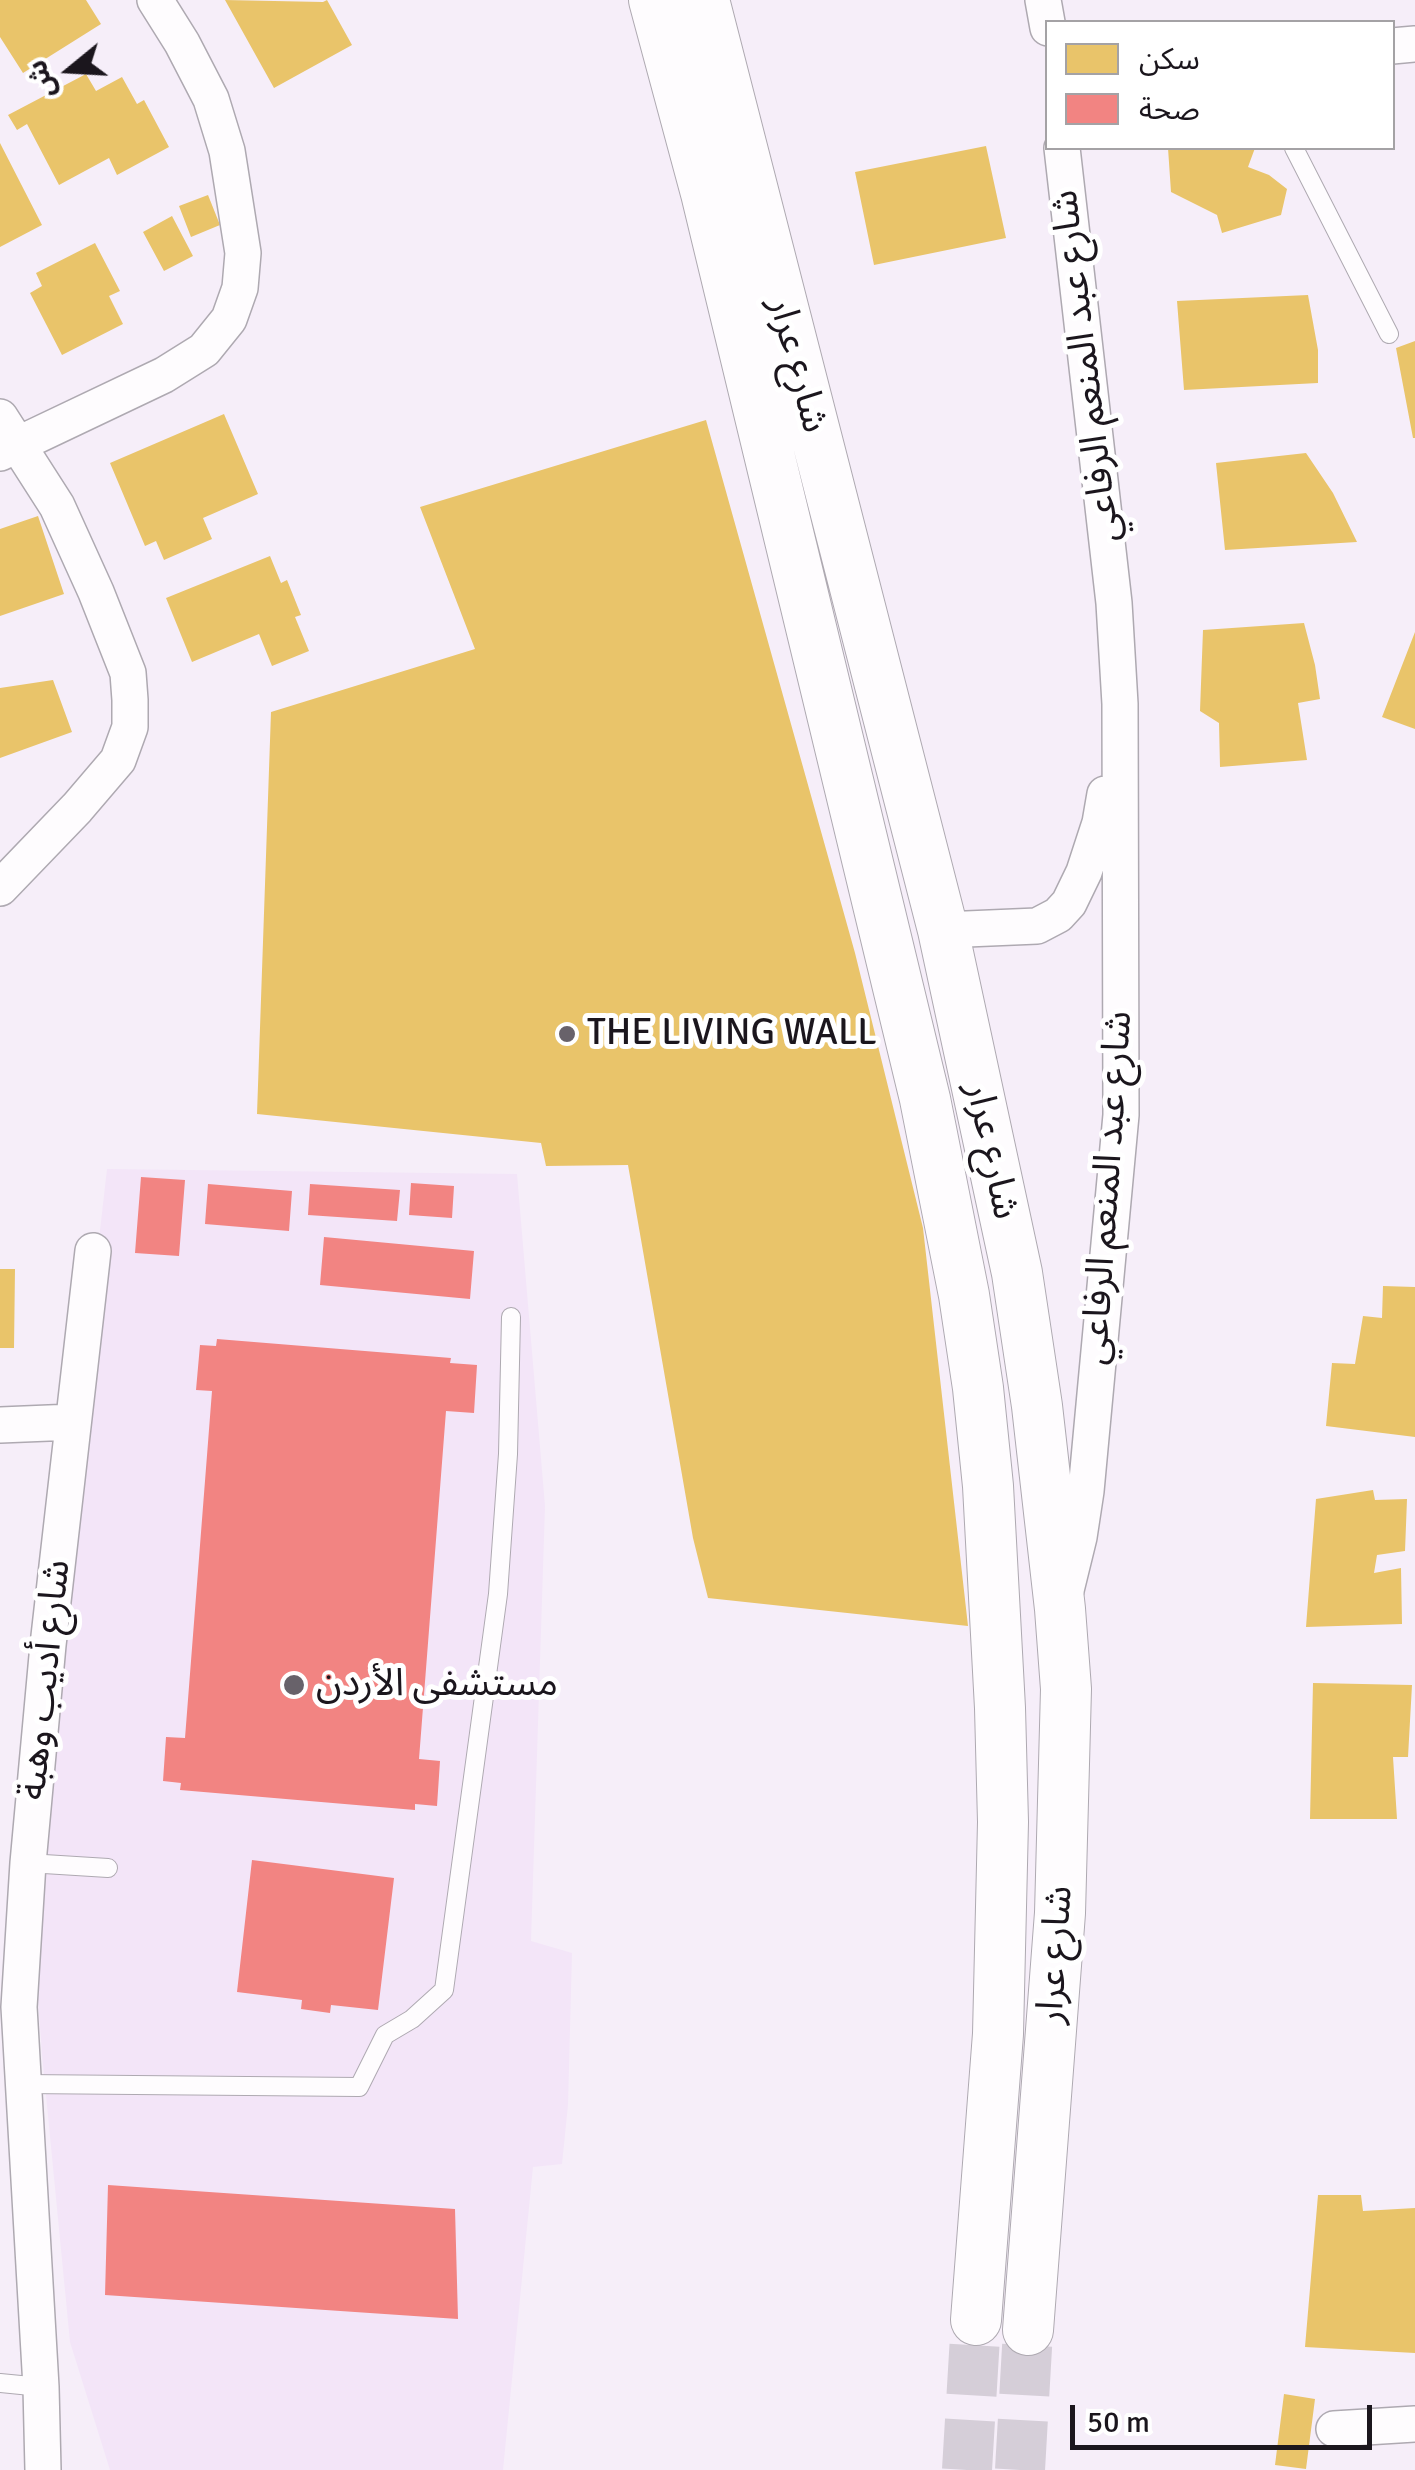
<!DOCTYPE html>
<html>
<head>
<meta charset="utf-8">
<style>
  body { margin:0 }
  #map { position:relative; width:1415px; height:2470px; overflow:hidden; background:#f6eef9; font-family:Signika,"Noto Sans Arabic",sans-serif }
  canvas { display:block }
  .legend { position:absolute; left:1045px; top:20px; width:350px; height:130px; box-sizing:border-box; background:#fff; border:2px solid #a4a2a5; margin:0; padding:12px 18px; list-style:none; font-size:30px; color:#1b161d }
  .legend li { display:flex; align-items:center; gap:20px; height:50px }
  .legend b { width:50px; border:2px solid #a4a2a5 }
  .north { position:absolute; left:20px; top:20px; width:100px; height:100px; -webkit-text-stroke:8px #fff; paint-order:stroke; rotate:252deg; font-size:28px; font-weight:700; line-height:40px; text-align:center; color:#1b161d }
  .north::after { content:''; display:block; margin:auto; width:35px; height:45px; background:#1b161d; clip-path:polygon(50% 0,100% 100%,50% 72%,0 100%) }
  .scale { position:absolute; left:1070px; top:2405px; width:302px; height:45px; box-sizing:border-box; border:5px solid #1b161d; border-top:0; padding-left:12px; font-size:30px; line-height:35px; white-space:nowrap; color:#1b161d; -webkit-text-stroke:8px #fff; paint-order:stroke }
</style>
</head>
<body>
<div id="map">
<canvas width="1415" height="2470"></canvas>
<ul class="legend">
<li><b style="height:28px;background:#e9c46a"></b>سكن</li>
<li><b style="height:28px;background:#f28482"></b>صحة</li>
</ul>
<div class="north">ش</div>
<div class="scale">50 m</div>
</div>
<script>
const c = document.querySelector('canvas').getContext('2d');
c.lineJoin = 'round';
function fillPath(path, color) { c.fillStyle = color; c.fill(path, 'evenodd'); }
const shape = rows => new Path2D(rows.map(r => 'M' + r).join(''));
function stroke(path, color, width, dash) { c.strokeStyle = color; c.lineWidth = width; c.lineCap = dash ? 'butt' : 'round'; c.setLineDash(dash || []); c.stroke(path); }
function write(font, color, halo, rows, align = 'center') {
  c.font = font + ' Signika,"Noto Sans Arabic",sans-serif'; c.lineWidth = 10; c.setLineDash([]); c.textBaseline = 'middle'; c.strokeStyle = halo; c.fillStyle = color; for (const [text, x, y, turn = 0] of rows) {
    c.save(); c.translate(x, y); c.rotate((+turn || 0) * Math.PI / 180); c.textAlign = isNaN(turn) ? turn : align; if (halo) c.strokeText(text, 0, 0); c.fillText(text, 0, 0); c.restore();
  }
}
fillPath(shape([
  [107,1169,517,1174,545,1506,531,1941,572,1953,568,2105,562,2164,533,2167,503,2470,110,2470,70,2342,42,2054,28,1863]
]), '#f3e5f8');
fillPath(shape([
  [0,0,86,0,101,24,23,73,0,37],
  [225,0,323,2,327,0,352,45,274,88],
  [86,74,96,91,122,77,137,104,144,100,169,147,117,175,109,158,59,185,27,124,17,130,8,115],
  [0,143,42,225,0,247],
  [986,146,1006,238,874,265,855,172],
  [1168,148,1255,148,1248,167,1269,175,1287,189,1281,215,1222,233,1217,215,1171,192],
  [208,195,220,225,191,237,179,206],
  [172,216,193,256,164,271,143,232],
  [95,243,120,291,109,296,123,324,62,355,30,293,42,286,36,273],
  [1308,295,1318,350,1318,383,1184,390,1177,301],
  [1415,341,1415,438,1413,438,1396,348],
  [224,414,258,494,203,518,212,539,164,560,156,541,145,546,110,463],
  [706,420,855,953,923,1228,968,1626,708,1598,693,1538,628,1165,546,1166,541,1143,257,1114,271,712,475,649,420,507],
  [1306,453,1333,493,1357,542,1225,550,1216,463],
  [38,516,64,594,0,616,0,529],
  [270,556,281,583,287,580,301,615,295,617,309,651,272,666,259,634,192,662,166,598],
  [1304,623,1315,665,1320,699,1298,703,1307,760,1220,767,1219,723,1200,711,1203,630],
  [1415,632,1415,729,1382,717],
  [53,680,72,732,0,758,0,688],
  [0,1269,15,1269,14,1348,0,1348],
  [1383,1286,1415,1287,1415,1437,1326,1426,1332,1363,1355,1364,1363,1316,1382,1318],
  [1373,1490,1375,1500,1407,1499,1405,1551,1377,1555,1374,1573,1401,1568,1402,1624,1306,1627,1316,1499],
  [1313,1683,1412,1685,1408,1757,1393,1757,1397,1819,1310,1819],
  [1318,2195,1361,2195,1363,2211,1415,2208,1415,2353,1305,2347],
  [1284,2394,1315,2399,1306,2469,1275,2465]
]), '#e9c46a');
fillPath(shape([
  [141,1177,185,1180,179,1256,135,1253],
  [411,1183,454,1186,452,1218,409,1215],
  [208,1184,292,1191,289,1231,205,1224],
  [310,1184,400,1190,397,1221,308,1215],
  [324,1237,474,1251,470,1299,320,1285],
  [217,1339,451,1358,450,1363,477,1365,474,1413,446,1411,419,1759,440,1761,437,1806,415,1804,415,1810,180,1790,181,1783,163,1781,166,1737,185,1738,212,1391,196,1390,200,1345,216,1346],
  [252,1860,394,1878,378,2010,331,2005,330,2013,301,2009,302,2000,237,1992],
  [108,2185,455,2209,458,2319,105,2295]
]), '#f28482');
stroke(shape([
  [967,2470,976,2320],
  [1020,2470,1028,2330]
]), '#d5ced8', 50, [50, 25]);
const lane = shape([
  [1294,148,1389,334],
  [28,1863,108,1868],
  [23,2084,359,2087,385,2035,412,2019,444,1990,498,1594,508,1454,511,1317],
  [0,2383,41,2387]
]);
const street = shape([
  [1043,0,1048,28],
  [1392,46,1415,44],
  [1062,148,1114,603,1120,704,1121,1115,1086,1491,1079,1537,1066,1590],
  [0,417,57,506,96,592,128,673,130,700,130,727,118,760,77,808,0,888],
  [0,453,164,375,204,350,229,319,240,288,243,253,227,151,211,99,182,43,155,0],
  [943,930,1037,926,1058,915,1069,903,1084,872,1100,823,1105,794],
  [0,1425,73,1422],
  [1334,2429,1415,2424],
  [43,2470,41,2387,19,2007,28,1863,48,1645,93,1251]
]);
const secondary = shape([
  [654,0,706,193,925,1099,964,1295,978,1388,988,1486,1000,1708,1003,1822,998,2034,976,2320],
  [704,0,943,930,1017,1273,1037,1406,1060,1609,1066,1689,1060,1913,1028,2330]
]);
stroke(lane, '#aea9b1', 20);
stroke(street, '#aea9b1', 38);
stroke(secondary, '#aea9b1', 52);
stroke(lane, '#fefcfe', 18);
stroke(street, '#fefcfe', 35);
stroke(secondary, '#fefcfe', 50);
for (const [x, y, r, color] of [
  [567,1034,10,"#68626a"],
  [294,1685,12,"#68626a"]
]) { const dot = new Path2D(); dot.arc(x, y, r, 0, 2 * Math.PI); c.fillStyle = color; c.fill(dot); stroke(dot, '#fff', 4); }
write('38px', '#1b161d', '#fff', [
  ["شارع عرار",797,365,75],
  ["شارع عبد المنعم الرفاعي",1087,366,-97],
  ["شارع عرار",991,1151,78],
  ["شارع عبد المنعم الرفاعي",1108,1188,-86],
  ["شارع أديب وهبة",46,1680,-84],
  ["شارع عرار",1056,1955,-86]
]);
write('38px', '#1b161d', '#fff', [
  ["THE LIVING WALL",587,1034],
  ["مستشفى الأردن",316,1685]
], 'left');
</script>
</body>
</html>
